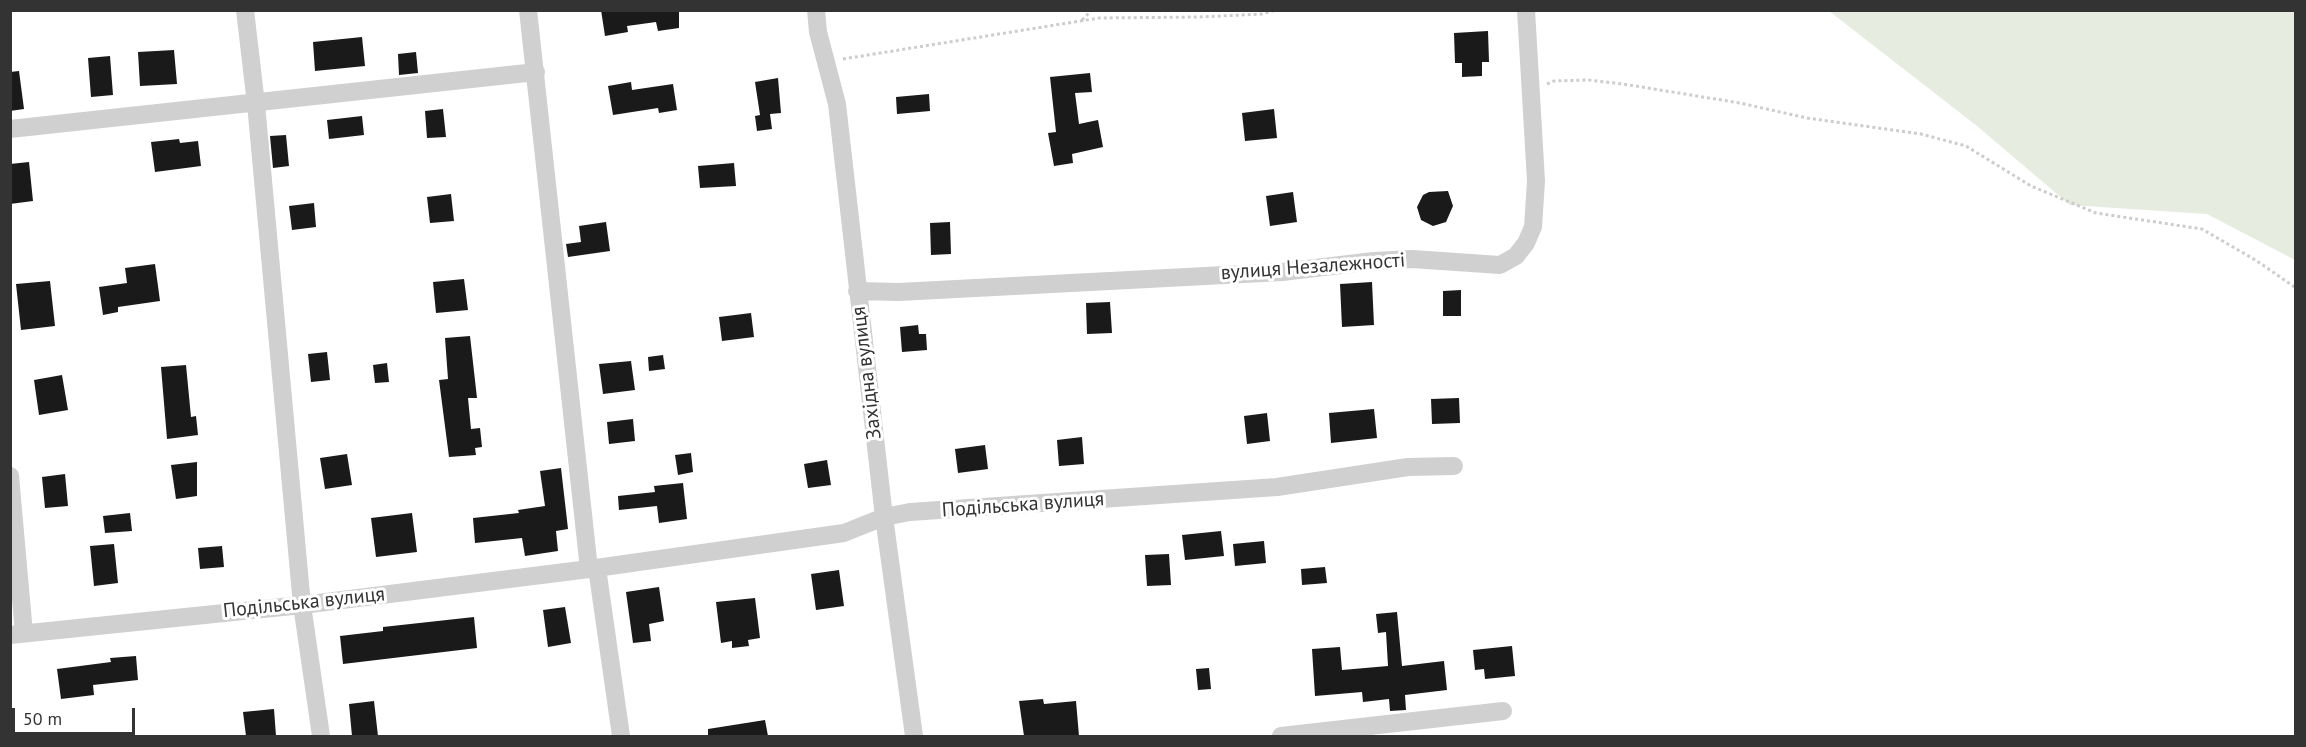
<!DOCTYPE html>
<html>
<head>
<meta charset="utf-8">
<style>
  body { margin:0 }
  #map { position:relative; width:2306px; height:747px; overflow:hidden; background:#fff; font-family:"PT Sans",sans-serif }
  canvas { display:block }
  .frame { position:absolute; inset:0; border:12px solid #333; pointer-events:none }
  .scale { position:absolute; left:12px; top:708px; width:123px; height:27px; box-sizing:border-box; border:3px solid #333; border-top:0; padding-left:8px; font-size:18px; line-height:21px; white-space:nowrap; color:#333; -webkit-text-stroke:4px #fff; paint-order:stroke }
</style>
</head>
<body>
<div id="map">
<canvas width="2306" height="747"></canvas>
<div class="frame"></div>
<div class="scale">50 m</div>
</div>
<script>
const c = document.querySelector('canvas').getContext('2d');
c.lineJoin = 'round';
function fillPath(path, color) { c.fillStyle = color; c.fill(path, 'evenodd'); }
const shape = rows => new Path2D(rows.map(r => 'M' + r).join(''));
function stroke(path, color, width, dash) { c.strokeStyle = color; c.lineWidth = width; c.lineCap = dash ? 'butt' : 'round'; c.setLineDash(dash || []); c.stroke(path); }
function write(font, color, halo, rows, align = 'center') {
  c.font = font + ' "PT Sans",sans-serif'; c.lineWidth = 6; c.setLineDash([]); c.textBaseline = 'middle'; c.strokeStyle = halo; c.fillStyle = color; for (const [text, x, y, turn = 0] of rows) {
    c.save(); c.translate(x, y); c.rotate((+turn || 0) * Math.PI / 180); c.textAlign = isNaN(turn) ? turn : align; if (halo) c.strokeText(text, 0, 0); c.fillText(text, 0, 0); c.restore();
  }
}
fillPath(shape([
  [1829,11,2295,11,2295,260,2207,214,2070,205,1977,126]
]), '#e6ecdf');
fillPath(shape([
  [601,10,679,10,679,28,658,31,656,22,627,26,628,32,605,36],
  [1488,31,1489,62,1482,62,1482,76,1462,77,1462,63,1455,63,1454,33],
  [362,37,365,66,315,71,313,42],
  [174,50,177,84,140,86,138,52],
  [416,52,418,73,399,75,398,54],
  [110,56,113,95,91,97,88,58],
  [19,71,24,109,10,111,10,72],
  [1090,73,1092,92,1075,93,1079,124,1098,120,1103,147,1072,154,1073,163,1054,166,1048,133,1056,132,1050,77],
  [778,78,781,113,770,114,772,129,757,131,755,116,760,115,755,82],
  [631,82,632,90,673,84,677,110,659,113,658,108,613,115,608,86],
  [929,94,930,111,897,114,896,97],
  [443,109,446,137,427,138,425,111],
  [1274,109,1277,138,1245,141,1242,113],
  [362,116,364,135,329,139,327,120],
  [286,135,289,166,273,168,270,136],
  [179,139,180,143,198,141,201,166,155,172,151,142],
  [29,162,33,201,10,204,10,164],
  [734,163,736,186,700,188,698,166],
  [1448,191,1453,206,1446,222,1433,226,1421,220,1417,207,1423,195,1429,192],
  [1293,192,1297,222,1270,226,1266,196],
  [451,194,454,221,430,223,427,197],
  [314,203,316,227,292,230,289,206],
  [606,222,610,251,568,257,566,244,581,242,579,226],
  [950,222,951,254,931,255,930,223],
  [155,264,160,301,118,307,118,312,103,315,99,287,127,283,125,268],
  [464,279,468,310,436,313,433,282],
  [50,281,55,326,21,330,16,284],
  [1372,282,1374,325,1342,327,1340,284],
  [1461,290,1461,316,1443,316,1443,291],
  [1110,302,1112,333,1087,334,1086,303],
  [751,313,754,337,722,341,719,317],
  [918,325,919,334,926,334,927,350,902,352,900,327],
  [470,336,477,398,468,398,471,429,480,428,482,447,475,448,476,455,449,457,439,380,448,379,445,338],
  [327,352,330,380,311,382,308,354],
  [663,355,665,369,649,371,648,357],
  [631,361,635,390,603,394,599,364],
  [387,363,389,382,375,383,373,365],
  [186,365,191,417,196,416,198,435,167,439,161,367],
  [62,375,68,410,39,415,34,380],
  [1459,398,1460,423,1432,424,1431,399],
  [1374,409,1377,438,1331,443,1329,413],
  [1267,413,1270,441,1247,444,1244,416],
  [633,419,635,441,609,444,607,422],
  [1082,437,1084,464,1059,466,1057,440],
  [985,445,988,469,958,473,955,449],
  [691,453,693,472,678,475,675,455],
  [347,454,352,485,325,489,320,458],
  [827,460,831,485,808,488,804,464],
  [197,462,197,496,176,499,171,465],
  [561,468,568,529,556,531,558,551,525,556,522,538,475,543,473,518,519,513,518,510,545,506,540,471],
  [65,474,68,506,45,508,42,477],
  [683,483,687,519,659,523,657,506,619,510,618,496,655,492,654,486],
  [130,513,132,531,105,533,103,516],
  [412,513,417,552,376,557,371,518],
  [1221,531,1224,556,1185,560,1182,535],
  [1264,541,1266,563,1235,566,1233,544],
  [114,544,118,583,94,586,90,546],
  [222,546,224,567,200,569,198,548],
  [1169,554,1171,585,1147,586,1145,555],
  [1325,567,1327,583,1302,585,1301,569],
  [839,570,844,606,816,610,811,574],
  [659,587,664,621,649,624,651,641,633,643,626,592],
  [755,598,760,638,748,640,749,646,732,648,732,641,721,643,716,602],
  [565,607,571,643,548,647,543,610],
  [1397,612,1402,666,1444,661,1447,690,1405,695,1406,710,1390,711,1389,699,1363,702,1362,692,1315,696,1312,649,1340,647,1342,670,1388,666,1386,632,1378,633,1376,614],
  [474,617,477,648,343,664,340,636,383,631,383,627],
  [1512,646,1515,676,1485,679,1484,669,1475,670,1473,650],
  [136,656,138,680,93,685,94,695,61,699,57,669,111,662,110,658],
  [1209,668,1211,689,1198,690,1196,669],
  [1043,699,1044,704,1076,701,1079,736,1024,736,1019,701],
  [374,701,378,736,352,736,349,704],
  [274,709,276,736,246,736,243,712],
  [765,720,768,736,708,736,708,729]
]), '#1a1a1a');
stroke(shape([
  [1082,20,1092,10],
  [843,59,1099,18,1200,17,1262,14,1276,10],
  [1547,84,1554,81,1588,80,1623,84,1740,103,1807,118,1921,134,1966,146,2031,186,2096,213,2202,229,2257,261,2296,288]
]), '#cdcdcd', 3, [3, 3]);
stroke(shape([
  [245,10,256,104,302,605,321,736],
  [528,10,589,569],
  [816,10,818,32,837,104,884,517,914,736],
  [10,129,536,72],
  [857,291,899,292,1282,272,1374,261,1412,259,1500,265,1516,256,1526,243,1533,227,1536,181,1526,10],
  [10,476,24,633],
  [597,568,621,736],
  [10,635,302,605,589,569,844,533,884,517,910,512,1277,487,1408,467,1454,466],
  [1281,736,1503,711]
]), '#d0d0d0', 18);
write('20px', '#333', '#fff', [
  ["вулиця Незалежності",1313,267,-4],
  ["Західна вулиця",867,373,-97],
  ["Подільська вулиця",1023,505,-4],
  ["Подільська вулиця",304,603,-6]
]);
</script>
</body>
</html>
